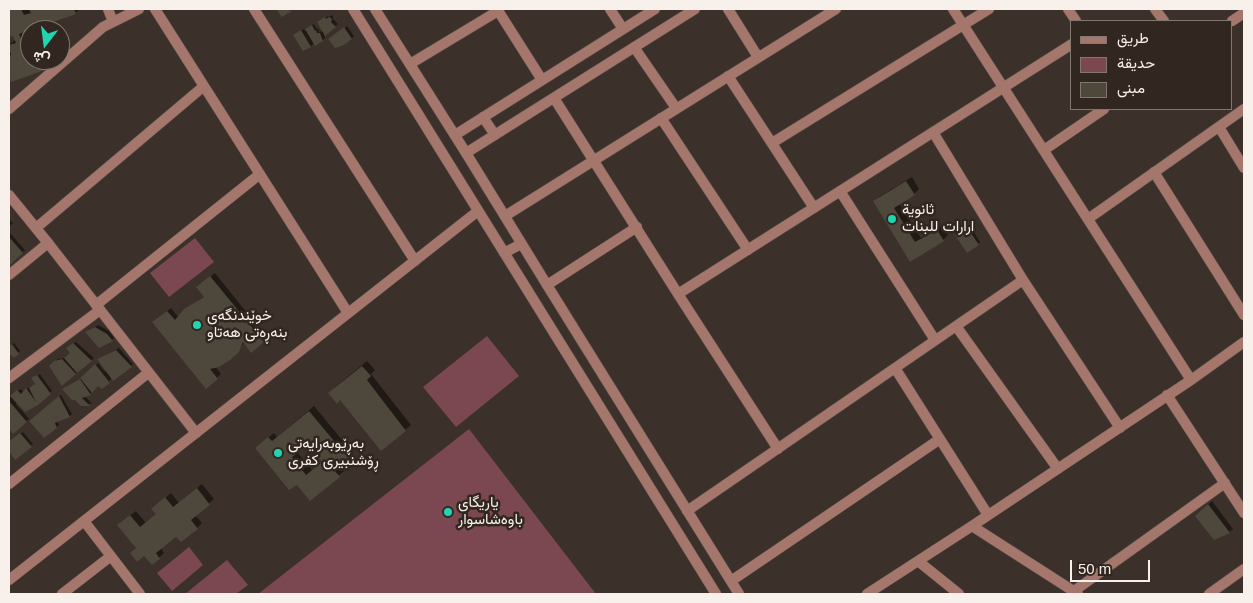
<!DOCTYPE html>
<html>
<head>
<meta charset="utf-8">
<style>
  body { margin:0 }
  #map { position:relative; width:1253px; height:603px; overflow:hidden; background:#3c312a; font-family:Arial,Vazirmatn,sans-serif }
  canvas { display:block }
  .frame { position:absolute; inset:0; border:10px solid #f7f0eb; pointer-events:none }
  .legend { position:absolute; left:1070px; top:20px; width:162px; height:90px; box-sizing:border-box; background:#322720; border:1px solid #817771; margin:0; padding:6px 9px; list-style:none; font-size:15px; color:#f7f0eb }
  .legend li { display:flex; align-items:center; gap:10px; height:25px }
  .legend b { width:25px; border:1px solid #817771 }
  .north { position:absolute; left:20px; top:20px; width:50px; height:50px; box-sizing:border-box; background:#322720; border:1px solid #817771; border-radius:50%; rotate:195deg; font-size:14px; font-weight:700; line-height:20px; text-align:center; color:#f7f0eb }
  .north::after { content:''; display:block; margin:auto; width:18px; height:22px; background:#21d5b0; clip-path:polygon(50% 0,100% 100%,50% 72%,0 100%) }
  .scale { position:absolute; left:1070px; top:560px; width:80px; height:22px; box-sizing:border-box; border:2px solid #f7f0eb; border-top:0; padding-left:6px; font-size:15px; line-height:18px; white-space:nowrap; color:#f7f0eb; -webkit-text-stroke:4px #322720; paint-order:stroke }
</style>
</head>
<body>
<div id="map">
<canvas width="1253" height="603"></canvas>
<div class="frame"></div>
<ul class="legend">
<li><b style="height:6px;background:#a5766c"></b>طريق</li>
<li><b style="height:14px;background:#7b4750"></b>حديقة</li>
<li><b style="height:14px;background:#4e473c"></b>مبنى</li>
</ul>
<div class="north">ش</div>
<div class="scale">50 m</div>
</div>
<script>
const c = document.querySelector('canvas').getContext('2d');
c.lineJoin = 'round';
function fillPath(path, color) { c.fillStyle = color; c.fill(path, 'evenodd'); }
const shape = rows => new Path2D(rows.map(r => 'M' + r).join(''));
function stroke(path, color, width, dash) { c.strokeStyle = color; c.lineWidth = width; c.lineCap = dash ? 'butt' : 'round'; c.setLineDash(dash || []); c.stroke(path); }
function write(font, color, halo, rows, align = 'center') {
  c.font = font + ' Arial,Vazirmatn,sans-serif'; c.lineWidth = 5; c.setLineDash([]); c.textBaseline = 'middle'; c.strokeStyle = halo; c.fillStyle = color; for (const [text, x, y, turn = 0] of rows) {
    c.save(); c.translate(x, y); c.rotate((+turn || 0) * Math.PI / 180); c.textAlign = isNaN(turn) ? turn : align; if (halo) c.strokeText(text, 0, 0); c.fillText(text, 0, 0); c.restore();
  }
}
fillPath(shape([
  [195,238,214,262,169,297,150,273],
  [487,336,519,376,456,427,423,387],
  [469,429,596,594,258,594],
  [189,547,203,565,172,591,157,573],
  [227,560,248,585,236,594,185,594]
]), '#7b4750');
fillPath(shape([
  [9,9,80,9,75,13,28,30,30,34,30,60,52,60,52,62,45,69,12,80,9,72,9,54,11,51,9,45,16,39,14,34,9,36],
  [332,15,333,16,333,19,338,24,324,35,325,38,323,40,314,43,311,46,304,49,297,33,304,29,305,31,314,24,317,29,319,29,319,32,323,31,321,20,328,16,329,17],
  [347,26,354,36,350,40,332,37],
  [912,177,919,189,914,194,899,203,921,238,942,225,948,235,943,240,910,260,875,201,880,196],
  [9,219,13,223,9,227],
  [970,226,980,242,978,244,958,233],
  [9,232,25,250,9,264],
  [215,273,267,338,251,351,244,342,242,346,230,359,215,366,221,374,206,387,158,319,171,308,179,318,190,306,205,296,201,284],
  [98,325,109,331,114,338,112,340,87,332],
  [76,342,94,358,63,384,50,366,58,359,65,358,71,353,69,346],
  [14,343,20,351,18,353,11,353,9,355,9,346],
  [119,348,133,364,113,379,112,378,102,388,98,384,90,394,84,396,92,403,90,404,82,405,66,387,82,378,98,363,105,372,107,370,98,359],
  [367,361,375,370,371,374,411,425,381,449,334,388],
  [40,374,52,391,37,403,17,403,16,404,29,419,13,432,9,426,9,396,10,397,20,389,24,392,29,387,30,389,37,383,33,378],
  [61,395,72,414,70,416,57,421,59,425,44,436,33,419],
  [314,406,353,453,339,465,344,471,310,499,262,443,274,433,277,437],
  [308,443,323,461,312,470,297,452],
  [23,432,33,444,16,458,9,449,9,441],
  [202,484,214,499,195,515,202,523,197,528,176,535,161,548,164,553,152,564,137,547,124,520,136,511,146,523,157,514,158,504,171,493,179,503],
  [1212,501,1233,529,1229,532,1196,516]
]), '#0007');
fillPath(shape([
  [9,9,21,9,24,15,31,13,29,9,74,9,76,14,19,34,22,41,29,39,30,60,42,60,45,70,11,82,9,75,9,56,11,55,9,45,16,43,13,36,9,37],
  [276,9,287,9,288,10,292,11,282,17],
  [325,17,326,19,329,17,332,19,331,22,336,27,325,36,317,22],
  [312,25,315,31,316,30,317,33,320,33,323,41,315,46,305,29],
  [344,27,352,39,344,45,335,48,328,39],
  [301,30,311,47,303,51,293,35],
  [906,181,915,195,894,208,915,242,937,230,944,241,910,262,873,201],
  [967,227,979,245,967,253,955,235],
  [9,237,23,253,9,266],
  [210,276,264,342,251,353,243,342,239,352,230,360,219,367,210,369,218,379,206,389,152,322,167,311,175,320,184,309,204,297,196,287],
  [95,327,107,334,113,341,99,348,85,332],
  [73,343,92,361,77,373,64,358,70,353,66,348],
  [12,344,19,354,14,358,11,355,9,356,9,346],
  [116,350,132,367,113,381,97,359],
  [62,359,76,374,62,386,49,366,54,361],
  [95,364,110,383,102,389,98,386,92,393,80,378],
  [362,366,371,376,367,380,406,431,381,451,340,400,337,404,328,393],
  [37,375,51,394,38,405,25,412,10,396,17,390,21,394,26,388,36,402,29,388,35,384,31,378],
  [80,379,91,395,82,398,90,406,81,406,75,400,72,400,62,389],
  [59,396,70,417,55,423,57,428,44,438,29,421],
  [9,401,27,422,13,434,9,428],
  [309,411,349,459,334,470,340,477,310,501,297,485,289,490,255,448,268,437,272,441],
  [308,445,322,462,306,475,292,457],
  [20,433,32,447,15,460,9,451,9,441],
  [197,488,210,505,191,520,198,529,181,542,176,537,156,553,160,559,152,565,144,556,137,562,130,553,136,548,117,525,130,515,140,527,156,514,151,509,165,497,173,507],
  [1208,504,1230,533,1214,540,1195,516]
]), '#4e473c');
const minor = shape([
  [108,9,113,22],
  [155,9,348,313],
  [254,9,415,261],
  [497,9,542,80],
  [610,9,623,29],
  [728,9,758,57],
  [953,9,1191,380],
  [1068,9,1076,21],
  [1155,9,1164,21],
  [1232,21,1244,13],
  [634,47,676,108],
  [410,64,498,11],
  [728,76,814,208],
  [554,98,678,294,778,449],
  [9,109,103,27,139,9],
  [483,117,495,135],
  [661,118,748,250],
  [1219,127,1244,168],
  [933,132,1023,280,1120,428],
  [455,135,655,9],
  [772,143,989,9],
  [1044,150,1104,109],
  [466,153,695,9],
  [1154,172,1244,315],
  [840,191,935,340],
  [505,216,836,9],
  [1088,219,1244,109],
  [36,228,204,86],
  [9,275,48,243],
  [547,285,637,227],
  [678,294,1072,44],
  [96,305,260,174],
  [956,326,1058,469],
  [895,368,988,515],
  [9,378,100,310],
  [1167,395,1244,513],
  [9,484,148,373],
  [687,511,1023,280],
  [84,521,140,594],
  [972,526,1078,594],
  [918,561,959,594],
  [9,580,478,211],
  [731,581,940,439],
  [1074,591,1225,483],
  [62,594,111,556],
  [867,594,972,526,1191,380,1244,342],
  [1209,594,1244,569]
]);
const tertiary = shape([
  [353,9,716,594],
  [375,9,466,153,547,285,739,594],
  [9,195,48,243,196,433],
  [504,253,521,244]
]);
stroke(minor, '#5a5049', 11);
stroke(tertiary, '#5a5049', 11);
stroke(minor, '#a5766c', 10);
stroke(tertiary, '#a5766c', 10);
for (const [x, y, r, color] of [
  [892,219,5,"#21d5b0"],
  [197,325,5,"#21d5b0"],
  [278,453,5,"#21d5b0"],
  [448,512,5,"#21d5b0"]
]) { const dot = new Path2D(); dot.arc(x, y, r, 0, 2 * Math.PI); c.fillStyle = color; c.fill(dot); stroke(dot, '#322720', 2); }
write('15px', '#f7f0eb', '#322720', [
  ["ثانوية",902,210],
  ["ارارات للبنات",902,227],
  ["خوێندنگەی",207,316],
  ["بنەڕەتی هەتاو",207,333],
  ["بەڕێوبەرایەتی",288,444],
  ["ڕۆشنبیری کفری",288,461],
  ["یاریگای",458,503],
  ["باوەشاسوار",458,520]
], 'left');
</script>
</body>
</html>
